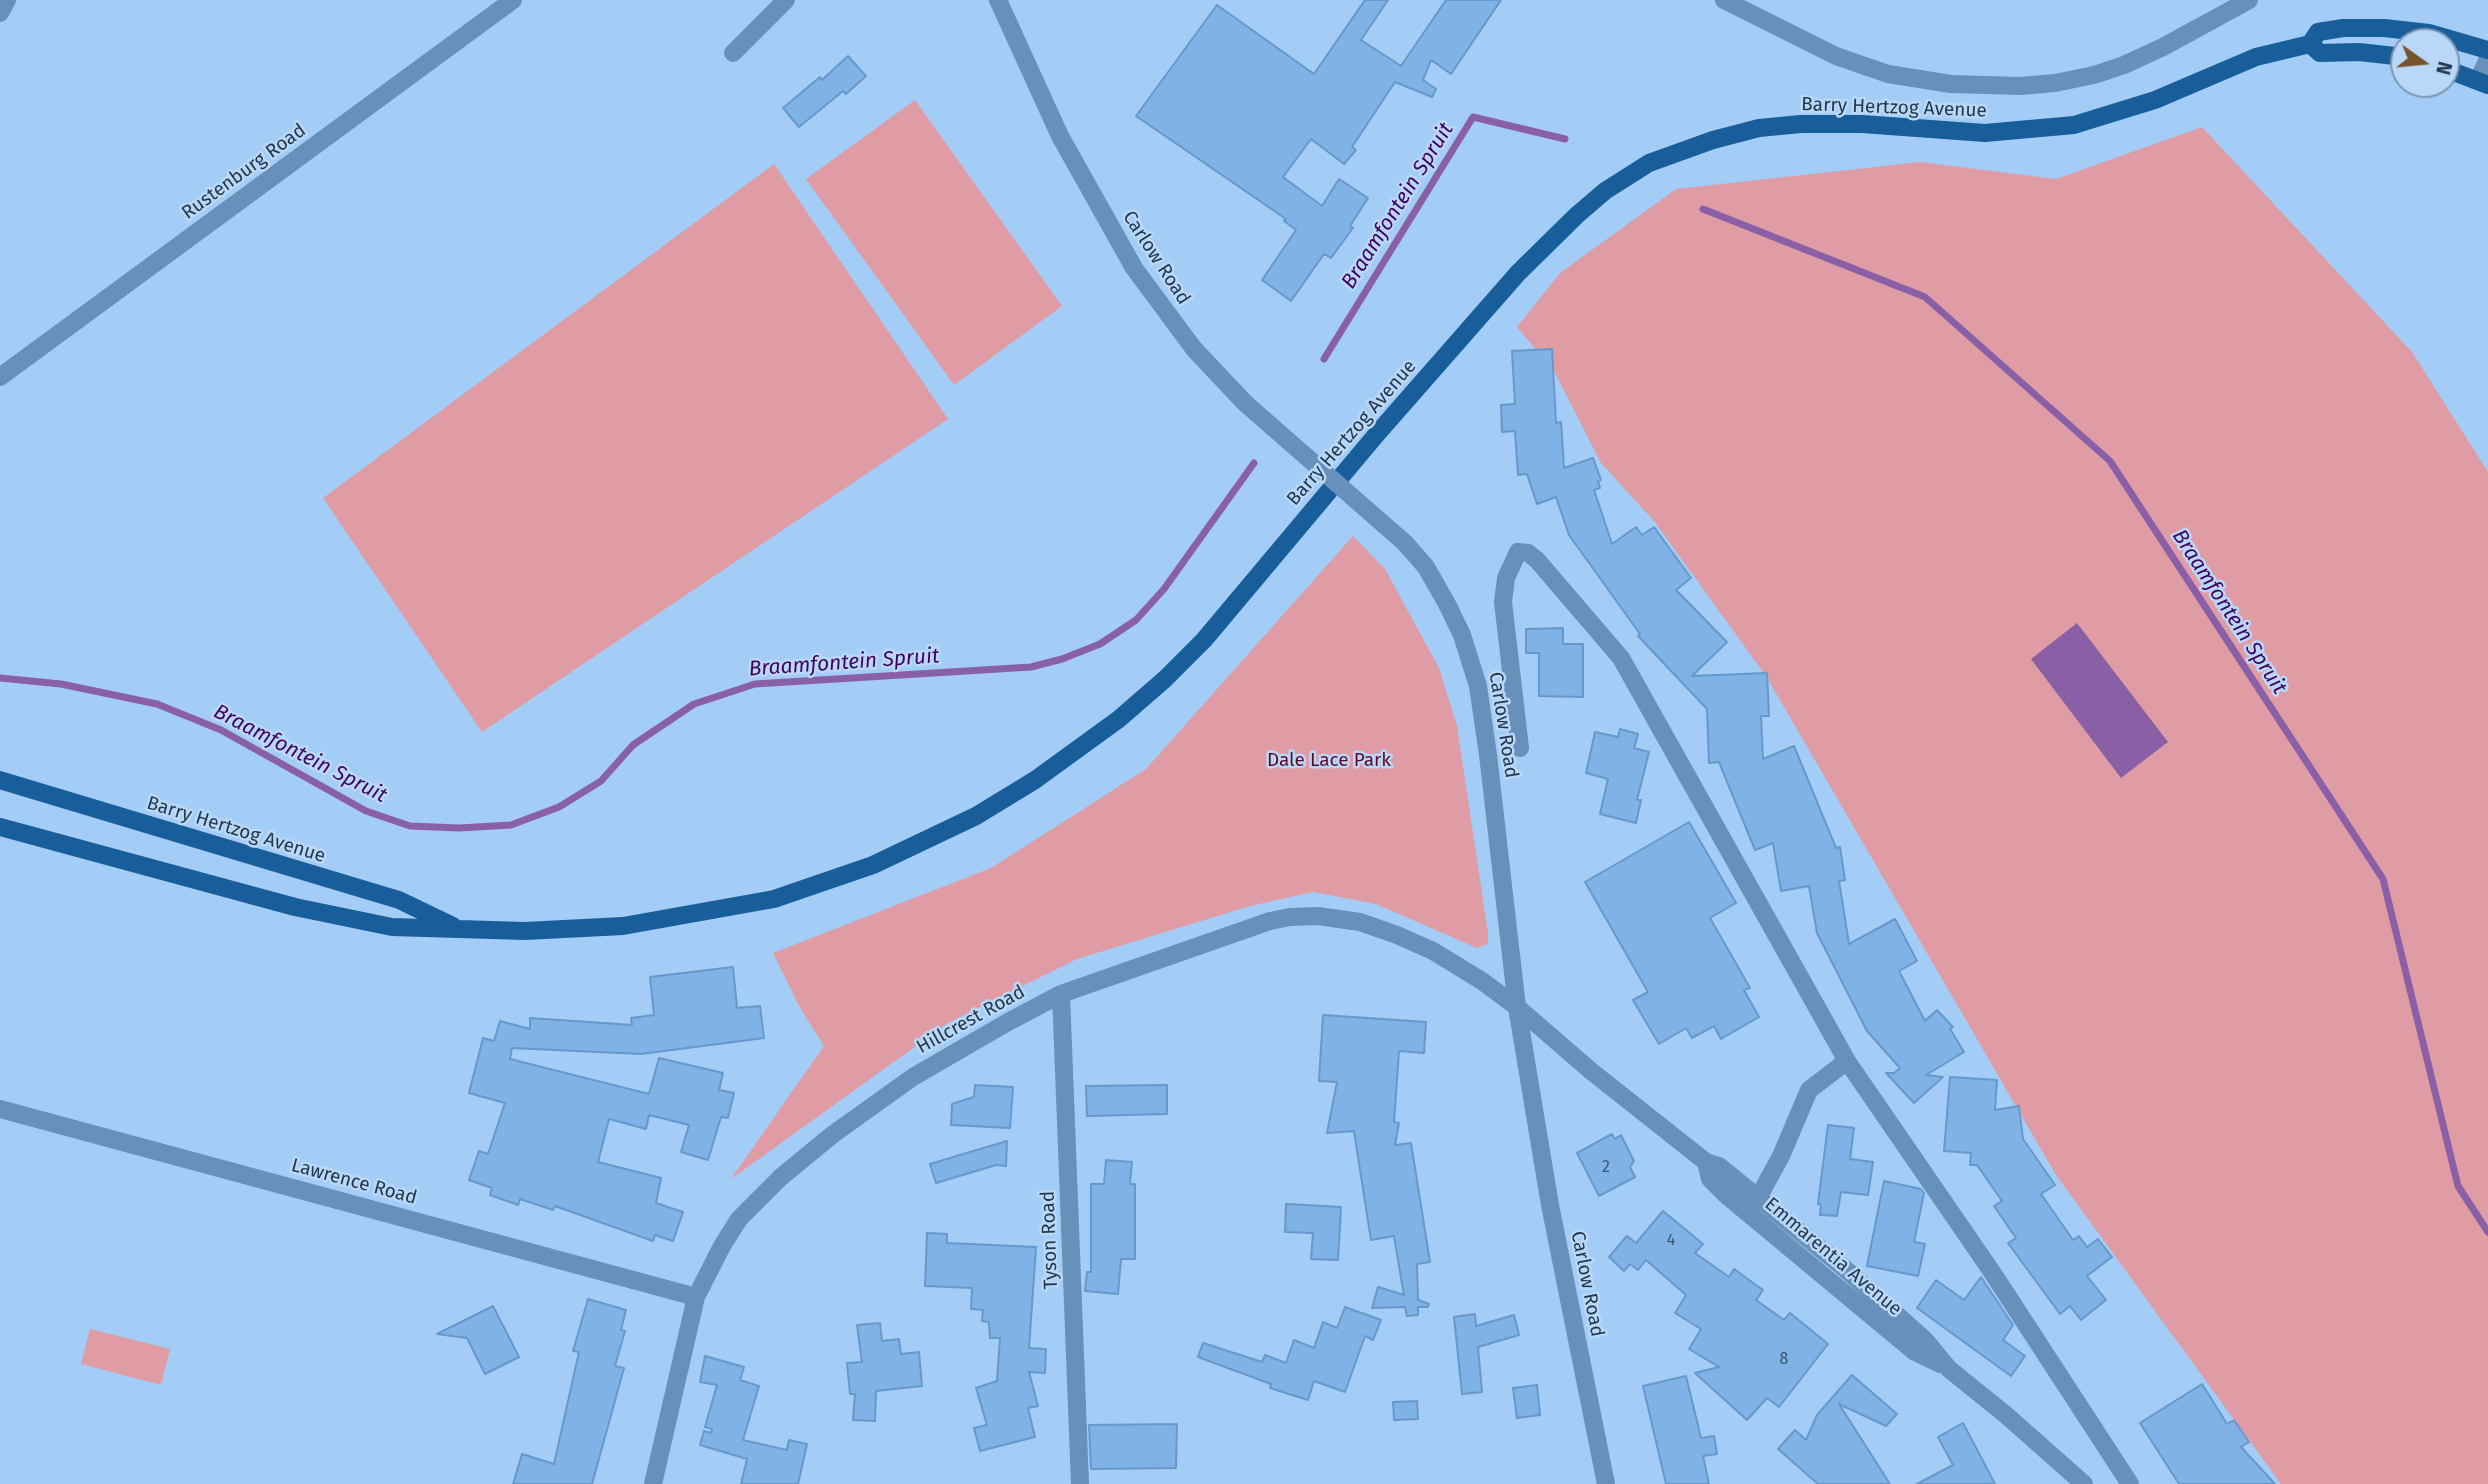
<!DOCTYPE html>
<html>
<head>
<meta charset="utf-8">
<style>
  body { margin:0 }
  #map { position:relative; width:2488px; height:1484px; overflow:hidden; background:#a3ccf6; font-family:"Fira Sans",sans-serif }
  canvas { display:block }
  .north { position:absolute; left:2390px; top:28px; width:70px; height:70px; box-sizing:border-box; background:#b9d8f8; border:2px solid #7d98b4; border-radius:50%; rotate:105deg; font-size:19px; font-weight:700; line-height:28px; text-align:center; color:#23384d }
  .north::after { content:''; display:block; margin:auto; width:24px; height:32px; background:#76542b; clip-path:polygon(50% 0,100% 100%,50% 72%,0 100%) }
</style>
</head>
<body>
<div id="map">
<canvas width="2488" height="1484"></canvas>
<div class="north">N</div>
</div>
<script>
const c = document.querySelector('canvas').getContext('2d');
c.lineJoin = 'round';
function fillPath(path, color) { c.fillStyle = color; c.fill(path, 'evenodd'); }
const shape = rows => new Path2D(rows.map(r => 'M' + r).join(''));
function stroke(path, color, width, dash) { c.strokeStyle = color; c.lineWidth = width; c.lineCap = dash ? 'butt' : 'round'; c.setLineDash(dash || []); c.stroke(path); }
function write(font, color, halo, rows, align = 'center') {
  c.font = font + ' "Fira Sans",sans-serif'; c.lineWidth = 5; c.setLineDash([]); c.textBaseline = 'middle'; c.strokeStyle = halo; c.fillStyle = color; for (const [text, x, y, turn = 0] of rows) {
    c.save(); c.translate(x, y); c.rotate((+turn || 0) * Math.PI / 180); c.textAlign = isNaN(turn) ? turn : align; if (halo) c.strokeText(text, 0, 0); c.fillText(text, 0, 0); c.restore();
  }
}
fillPath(shape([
  [915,100,1062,306,954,385,806,179],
  [2202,127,2412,352,2488,472,2488,1484,2281,1484,2056,1175,1766,676,1654,521,1601,463,1554,371,1517,327,1560,273,1676,189,1920,162,2056,179],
  [774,164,948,419,482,732,323,498],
  [1353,536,1385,569,1439,668,1457,726,1488,933,1488,944,1477,948,1376,904,1313,892,1250,906,1077,959,948,1023,731,1179,824,1046,799,1006,773,953,991,868,1146,769],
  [90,1329,170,1349,161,1385,81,1364]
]), '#df9ca5');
fillPath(shape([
  [2077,623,2168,742,2121,778,2031,659]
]), '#8960a6');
stroke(shape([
  [1703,209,1925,297,2110,461,2383,879,2458,1186,2488,1232],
  [1324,359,1473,117,1565,139],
  [0,678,61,684,157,704,221,730,366,811,410,826,459,828,511,825,559,807,601,781,633,745,694,704,755,684,1031,667,1062,659,1100,644,1136,620,1164,589,1254,463]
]), '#8960a6', 7);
const building = shape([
  [1365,0,1388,0,1361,40,1401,66,1446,0,1501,0,1451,74,1431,60,1423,80,1436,89,1432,97,1395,82,1352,147,1356,150,1344,164,1311,139,1283,177,1322,206,1339,179,1368,198,1350,226,1353,228,1331,258,1324,254,1291,301,1262,280,1296,230,1284,221,1286,219,1136,116,1217,5,1314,74,1365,0],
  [848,56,866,76,846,94,843,91,799,127,783,108,820,77,822,80,848,56],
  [1552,349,1556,423,1561,422,1564,468,1593,458,1601,480,1598,481,1600,488,1594,490,1612,544,1636,527,1642,535,1654,527,1691,578,1676,590,1727,642,1692,676,1767,673,1769,716,1761,716,1763,759,1794,746,1836,848,1840,847,1845,880,1839,881,1849,944,1895,919,1917,961,1899,971,1925,1021,1937,1010,1953,1027,1950,1029,1964,1052,1926,1075,1943,1077,1914,1103,1886,1073,1894,1073,1900,1068,1867,1031,1817,933,1809,886,1781,891,1773,843,1755,850,1719,762,1709,763,1707,709,1638,636,1640,634,1569,535,1556,497,1537,504,1527,474,1518,475,1515,431,1502,432,1501,405,1515,404,1512,351,1552,349],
  [1563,628,1563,644,1583,644,1583,697,1539,696,1539,653,1526,653,1526,629,1563,628],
  [1620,729,1638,734,1634,748,1649,752,1637,800,1641,800,1636,823,1600,814,1608,779,1586,773,1595,732,1618,737,1620,729],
  [1689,822,1736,903,1710,918,1750,988,1744,990,1759,1017,1721,1039,1714,1026,1692,1038,1686,1028,1659,1044,1633,1000,1648,992,1585,882,1689,822],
  [733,967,737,1008,760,1006,764,1038,641,1054,512,1048,510,1059,649,1094,659,1058,723,1073,719,1090,734,1093,728,1118,721,1117,708,1160,681,1152,689,1125,649,1115,646,1129,609,1119,598,1162,661,1178,656,1203,683,1212,673,1241,655,1235,653,1241,555,1206,553,1210,520,1199,518,1205,490,1195,492,1188,469,1180,479,1151,488,1154,505,1103,469,1093,483,1038,494,1041,500,1021,530,1029,530,1018,632,1025,631,1018,654,1015,650,977,733,967],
  [1323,1015,1426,1022,1424,1053,1399,1051,1394,1122,1399,1123,1395,1145,1411,1143,1430,1262,1417,1264,1418,1300,1429,1304,1428,1307,1418,1307,1418,1315,1407,1316,1405,1307,1372,1308,1378,1287,1404,1295,1394,1236,1371,1240,1354,1131,1327,1133,1337,1082,1319,1081,1323,1015],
  [1950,1077,1997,1080,1995,1110,2019,1106,2023,1139,2055,1185,2041,1194,2073,1240,2079,1236,2087,1247,2098,1239,2112,1257,2087,1276,2106,1300,2081,1320,2070,1306,2060,1314,2008,1243,2016,1238,1994,1206,2002,1201,1977,1165,1970,1165,1971,1153,1944,1151,1950,1077],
  [975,1085,1013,1087,1010,1128,951,1125,952,1104,974,1097,975,1085],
  [1167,1085,1167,1114,1087,1116,1086,1086,1167,1085],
  [1828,1125,1854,1128,1850,1159,1873,1162,1868,1195,1841,1192,1837,1216,1820,1215,1821,1205,1818,1204,1828,1125],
  [1612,1134,1615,1139,1621,1135,1634,1161,1630,1167,1635,1177,1599,1196,1577,1153,1612,1134],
  [1007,1141,1006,1166,996,1165,936,1183,930,1164,1007,1141],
  [1106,1160,1132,1162,1130,1184,1135,1184,1135,1259,1121,1259,1118,1294,1085,1291,1087,1272,1091,1272,1091,1184,1104,1184,1106,1160],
  [1884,1181,1921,1189,1924,1193,1914,1242,1925,1244,1918,1276,1867,1266,1884,1181],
  [1286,1204,1341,1207,1338,1260,1311,1259,1313,1233,1285,1232,1286,1204],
  [1663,1211,1703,1244,1695,1253,1729,1277,1734,1269,1763,1290,1756,1300,1784,1320,1790,1313,1828,1344,1779,1407,1767,1398,1747,1420,1695,1373,1719,1367,1689,1349,1701,1329,1675,1313,1686,1295,1646,1260,1638,1270,1630,1264,1624,1271,1609,1257,1627,1236,1636,1243,1663,1211],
  [927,1233,947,1234,947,1243,1036,1247,1029,1348,1046,1349,1045,1373,1029,1372,1038,1406,1028,1408,1035,1437,980,1451,974,1428,987,1425,976,1388,997,1381,1000,1338,990,1338,989,1322,982,1321,983,1310,971,1309,972,1288,925,1286,927,1233],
  [1981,1277,2013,1325,2003,1340,2025,1356,2011,1376,1917,1308,1936,1280,1964,1300,1981,1277],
  [588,1299,626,1310,621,1330,625,1331,615,1366,624,1368,592,1484,513,1484,522,1454,554,1464,579,1352,573,1351,588,1299],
  [493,1306,519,1357,485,1374,467,1338,437,1334,493,1306],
  [1345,1307,1381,1320,1373,1340,1365,1336,1345,1392,1314,1381,1308,1400,1270,1388,1271,1384,1198,1357,1203,1343,1262,1362,1265,1355,1286,1363,1294,1340,1314,1348,1323,1322,1337,1328,1345,1307],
  [1475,1314,1476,1326,1514,1315,1519,1335,1478,1347,1482,1392,1462,1394,1454,1317,1475,1314],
  [880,1323,882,1341,899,1339,901,1354,919,1352,922,1386,876,1391,875,1421,853,1420,855,1394,850,1394,847,1363,862,1362,857,1325,880,1323],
  [705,1356,744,1367,740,1380,759,1386,743,1440,787,1450,789,1440,807,1444,798,1484,741,1484,747,1459,700,1445,704,1431,711,1433,712,1429,705,1427,717,1385,700,1382,705,1356],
  [1852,1375,1897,1414,1886,1426,1839,1404,1890,1484,1818,1484,1778,1449,1795,1430,1806,1440,1817,1415,1852,1375],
  [1686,1376,1701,1438,1714,1436,1717,1454,1703,1456,1709,1484,1666,1484,1643,1386,1686,1376],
  [2202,1384,2227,1424,2234,1420,2249,1442,2241,1447,2275,1484,2179,1484,2140,1423,2202,1384],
  [1537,1385,1540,1415,1517,1418,1513,1388,1537,1385],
  [1417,1401,1418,1419,1394,1420,1393,1402,1417,1401],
  [1963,1423,1995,1484,1917,1484,1953,1465,1938,1437,1963,1423],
  [1177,1424,1176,1468,1091,1469,1089,1425,1177,1424]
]);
fillPath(building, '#80b2e6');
stroke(building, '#6698cb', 2);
stroke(shape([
  [998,0,1060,136,1134,268,1194,349,1245,403],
  [1724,0,1836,56,1888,74,1951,84,2020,86,2055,83,2094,75,2124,65,2163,47,2249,0],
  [0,13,7,0],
  [733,53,786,0],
  [2478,80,2488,59],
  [0,377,513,0],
  [1405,543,1426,567,1447,604,1462,635,1478,686,1488,755,1517,1007,1550,1205,1606,1484],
  [1520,748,1503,602,1506,578,1518,552,1528,553,1537,560,1621,658,1847,1061,1992,1272,2130,1484],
  [1061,994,1080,1484],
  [0,1109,696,1297],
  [1706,1162,1710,1179,1725,1194,1915,1352,1940,1364],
  [1751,1206,1758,1198,1781,1156,1809,1090,1847,1061],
  [653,1484,696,1297,722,1246,739,1219,781,1177,832,1135,913,1077,1008,1022,1061,994,1270,921,1290,917,1318,916,1360,922,1397,935,1433,951,1482,981,1517,1007,1591,1071,1706,1162,1719,1166,1844,1268,1925,1340,1949,1369,2006,1415,2084,1484]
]), '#6790bb', 18);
stroke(shape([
  [2310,44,2320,53,2359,52,2404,57],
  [2446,69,2488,85],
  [0,780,399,900,453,926],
  [0,827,295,907,392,927,525,931,623,926,774,899,873,865,976,816,1035,780,1119,719,1165,679,1204,640,1376,435,1518,273,1577,215,1605,191,1649,163,1713,140,1759,128,1801,124,1862,124,1985,133,2074,125,2155,100,2256,57,2310,44,2318,32,2343,28,2384,28,2429,33,2488,50]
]), '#185e9b', 18);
stroke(shape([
  [1245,403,1405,543]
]), '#6790bb', 18);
write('16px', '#3a5673', null, [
  ["2",1606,1168],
  ["4",1671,1241],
  ["8",1784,1360]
]);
write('19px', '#23384d', '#b9d8f8', [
  ["Barry Hertzog Avenue",1894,108,2],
  ["Rustenburg Road",244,172,-36],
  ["Carlow Road",1156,258,57],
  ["Barry Hertzog Avenue",1352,433,-49],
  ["Carlow Road",1503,725,81],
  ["Barry Hertzog Avenue",236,830,17],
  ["Hillcrest Road",971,1020,-29],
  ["Lawrence Road",354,1182,15],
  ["Tyson Road",1050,1240,-92],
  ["Emmarentia Avenue",1833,1257,40],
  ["Carlow Road",1587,1284,79]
]);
write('19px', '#5f0a25', '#b9d8f8', [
  ["Dale Lace Park",1329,761]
]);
write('italic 21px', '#410260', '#b9d8f8', [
  ["Braamfontein Spruit",1398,206,-58],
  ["Braamfontein Spruit",2229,612,57],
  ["Braamfontein Spruit",844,663,-4],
  ["Braamfontein Spruit",300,754,27]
]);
</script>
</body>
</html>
